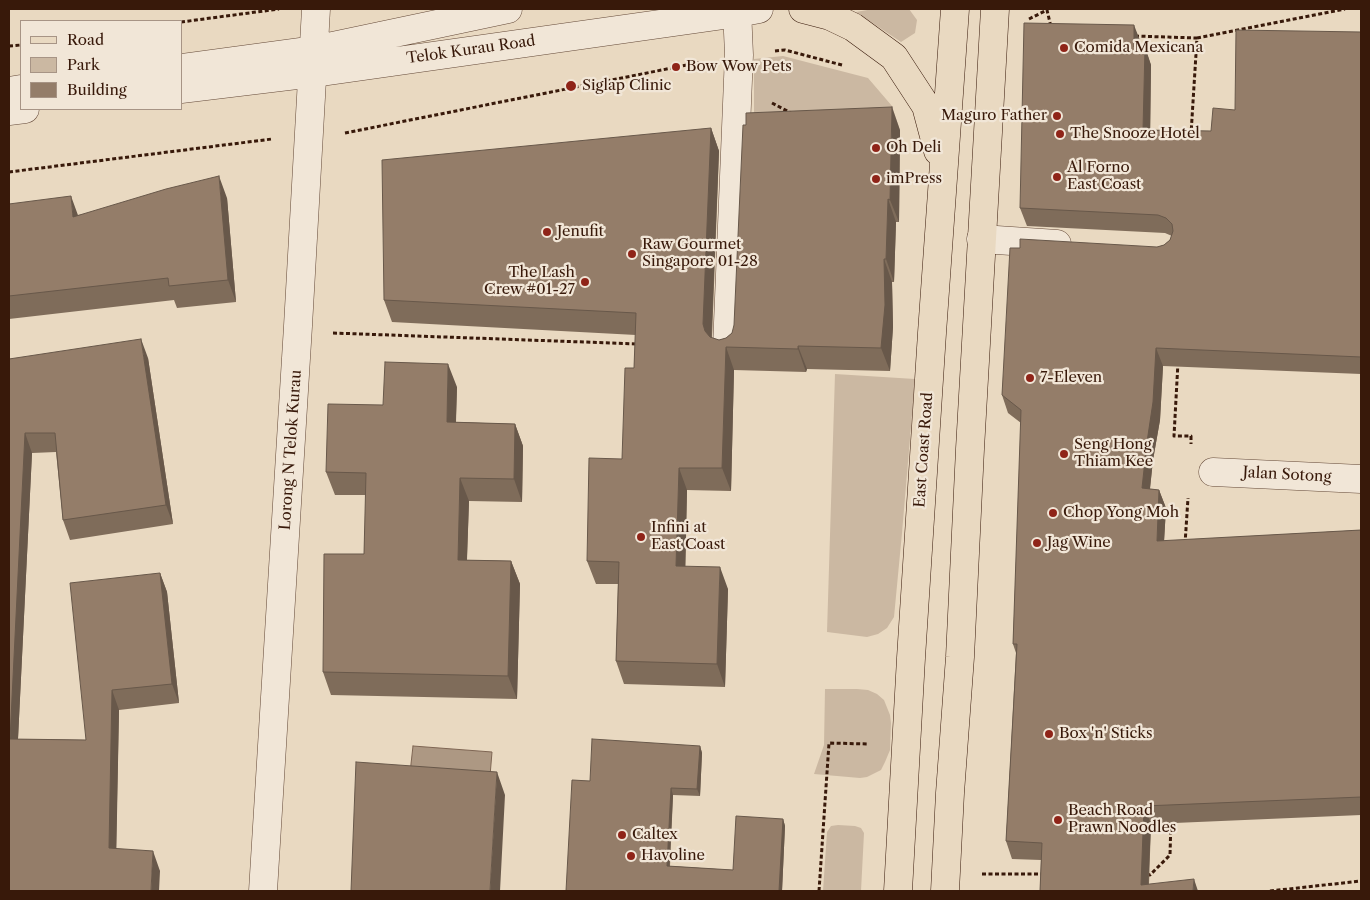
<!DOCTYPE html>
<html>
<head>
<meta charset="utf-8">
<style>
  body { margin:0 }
  #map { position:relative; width:1370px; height:900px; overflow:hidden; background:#e9d9c1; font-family:"Libre Caslon Text",serif }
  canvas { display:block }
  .frame { position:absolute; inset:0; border:10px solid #38190a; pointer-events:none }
  .legend { position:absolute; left:20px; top:20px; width:162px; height:90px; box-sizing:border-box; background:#f1e6d7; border:1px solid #a79485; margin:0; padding:6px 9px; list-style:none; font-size:15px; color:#38190a }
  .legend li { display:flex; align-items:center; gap:10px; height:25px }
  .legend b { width:25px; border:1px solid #a79485 }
</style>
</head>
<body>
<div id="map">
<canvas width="1370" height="900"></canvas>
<div class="frame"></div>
<ul class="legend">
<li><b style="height:6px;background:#e9d9c1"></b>Road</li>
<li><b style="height:14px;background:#cbb8a2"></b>Park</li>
<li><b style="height:14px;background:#947d69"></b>Building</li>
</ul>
</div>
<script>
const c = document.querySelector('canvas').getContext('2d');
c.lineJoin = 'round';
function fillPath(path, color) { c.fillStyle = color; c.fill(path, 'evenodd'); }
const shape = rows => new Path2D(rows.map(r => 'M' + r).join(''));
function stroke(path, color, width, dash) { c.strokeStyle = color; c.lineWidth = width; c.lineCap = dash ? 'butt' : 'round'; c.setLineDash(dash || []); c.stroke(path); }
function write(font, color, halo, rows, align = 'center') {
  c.font = font + ' "Libre Caslon Text",serif'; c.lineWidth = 4.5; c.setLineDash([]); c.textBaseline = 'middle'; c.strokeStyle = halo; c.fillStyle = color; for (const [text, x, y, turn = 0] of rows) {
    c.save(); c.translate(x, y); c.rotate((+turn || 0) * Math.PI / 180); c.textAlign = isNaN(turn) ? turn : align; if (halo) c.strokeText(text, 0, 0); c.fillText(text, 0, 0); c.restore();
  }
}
fillPath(shape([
  [873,9,909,9,917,20,915,33,901,42,856,12],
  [783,56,868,78,892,106,900,130,754,136,754,59],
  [835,374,915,379,902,533,894,617,887,628,878,634,867,637,827,632],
  [825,689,857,689,868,690,877,694,884,700,890,715,891,723,890,750,885,762,881,770,867,777,860,778,814,774,824,745],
  [838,825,855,826,861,828,864,833,861,891,823,891,827,832,831,826]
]), '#cbb8a2');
const water = shape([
  [413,746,492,752,489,788,409,782,413,746]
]);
fillPath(water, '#ad9883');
stroke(water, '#7e6553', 1);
const minor = shape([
  [181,68,314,50,508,9],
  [181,89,313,73,738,13,759,9],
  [9,91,21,89],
  [9,111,25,109],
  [981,239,1057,244],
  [727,347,739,55,737,9],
  [1213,472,1361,479],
  [263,891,298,326,316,9]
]);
const major = shape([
  [803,9,830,16,853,27,894,57,926,106,938,151],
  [898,891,911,658,932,333,955,9],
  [945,891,950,793,960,657,970,449,995,9]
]);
stroke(minor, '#644938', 29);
stroke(major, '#38190a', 29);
stroke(shape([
  [1029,19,1047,10,1051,27],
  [181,22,279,9],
  [1135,36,1197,38,1191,134],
  [1197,38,1345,9],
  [9,46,21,45],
  [775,51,785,50,842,65],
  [772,103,791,113],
  [345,133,702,62],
  [9,172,272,139],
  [333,333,639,344],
  [1178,362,1174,436,1191,436,1191,444],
  [1185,544,1188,498],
  [982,874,1043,874],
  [1147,874,1150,875,1170,855,1171,820],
  [819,891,829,743,868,744],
  [1270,891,1361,881]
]), '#38190a', 3, [4, 2.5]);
stroke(minor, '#f1e6d7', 28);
stroke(major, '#e9d9c1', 28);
fillPath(shape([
  [1361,14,1361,374,1163,366,1160,420,1153,460,1150,489,1159,490,1166,508,1164,541,1361,530,1361,815,1151,824,1149,884,1198,891,1040,891,1041,860,1012,859,1006,841,1016,653,1013,644,1021,423,1008,413,1002,395,1020,248,1157,247,1164,245,1170,240,1172,236,1165,233,1027,226,1020,208,1141,43,1140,47,1145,47,1151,65,1150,130,1211,131,1235,110,1361,32],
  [711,128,719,151,712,338,719,340,726,338,732,333,900,130,899,222,896,222,894,282,892,282,893,327,890,371,807,369,806,372,734,370,731,491,687,490,685,566,728,589,725,687,624,684,616,661,618,584,596,584,587,561,622,459,634,368,636,335,392,322,384,300],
  [227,198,236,302,177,308,174,300,9,319,9,204,78,215],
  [148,358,173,524,70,540,63,520,56,452,32,453,18,739,86,740,160,573,167,592,179,703,119,710,116,849,160,871,9,891,9,359],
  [457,387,456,422,515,424,523,446,522,502,469,501,467,560,511,561,520,584,517,699,331,695,323,672,364,554,366,495,335,495,326,472,383,405],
  [700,746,702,753,700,796,673,795,670,866,733,870,783,819,785,826,782,891,566,891,590,781]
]), '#7f6c5a');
fillPath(shape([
  [1134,25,1141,43,1140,65,1134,47],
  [1145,47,1151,65,1150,148,1143,130],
  [892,107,900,130,899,222,890,200],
  [711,128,719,151,711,346,705,331,703,324],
  [219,176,227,198,236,302,228,280],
  [71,196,79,218,73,217],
  [888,199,896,222,894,282,886,259],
  [884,259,892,282,893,327,890,371,881,348],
  [141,339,148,358,173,524,166,505],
  [798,346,807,369,806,372,798,349],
  [726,347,734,370,731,491,722,468],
  [1156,348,1163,366,1160,420,1153,460,1148,506,1142,488],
  [448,364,457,387,455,444,447,422],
  [515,424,523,446,522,502,514,479],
  [25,433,32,453,17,759,10,739],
  [679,468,687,490,685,588,676,566],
  [460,478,469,501,466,583,458,560],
  [1159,490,1166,508,1163,559,1157,541],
  [511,561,520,584,517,699,508,676],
  [720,567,728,589,725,687,717,664],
  [160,573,167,592,179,703,172,684],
  [112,690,119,710,116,868,109,848],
  [700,746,702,753,700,796,697,789],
  [497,772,505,795,500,891,490,891],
  [671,788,673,795,669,873,667,866],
  [1144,806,1151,824,1148,891,1141,885],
  [783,819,785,826,782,891,779,891],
  [153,851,160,871,159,891,151,891],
  [1194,879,1198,891,1193,891]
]), '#68584a');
const building = shape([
  [1361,14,1361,357,1156,348,1153,402,1147,442,1142,488,1159,490,1157,541,1361,530,1361,797,1144,806,1141,885,1194,879,1193,891,1040,891,1042,843,1006,841,1017,644,1013,644,1021,410,1002,395,1010,248,1020,248,1020,239,1157,247,1164,245,1170,240,1173,231,1172,224,1166,218,1158,215,1020,208,1024,23,1134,25,1134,47,1145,47,1143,130,1211,131,1213,108,1235,110,1236,30,1361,32,1361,14],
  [892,107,890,200,888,199,886,259,884,259,885,305,881,348,798,346,798,349,726,347,722,468,679,468,676,566,720,567,717,664,616,661,619,562,587,561,589,458,622,459,625,368,634,368,636,313,384,300,382,160,711,128,703,324,705,331,710,337,719,340,726,338,732,333,734,325,743,125,746,125,746,113,892,107],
  [219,176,228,280,169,286,168,278,9,296,9,204,71,196,73,217,166,189,219,176],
  [141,339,166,505,63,520,55,433,25,433,10,739,86,740,70,583,160,573,172,684,112,690,109,848,153,851,151,891,9,891,9,359,141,339],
  [385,362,448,364,447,422,515,424,514,479,460,478,458,560,511,561,508,676,323,672,324,554,364,554,366,473,326,472,328,404,383,405,385,362],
  [592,739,700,746,697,789,671,788,667,866,733,870,736,816,783,819,779,891,566,891,572,780,590,781,592,739],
  [356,762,497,772,490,891,351,891,356,762]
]);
fillPath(building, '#947d69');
stroke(building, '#68584a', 1);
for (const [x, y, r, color] of [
  [1064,48,5,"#8f2418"],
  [676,67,5,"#8f2418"],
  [571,86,6,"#8f2418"],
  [1057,116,5,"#8f2418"],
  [1060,134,5,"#8f2418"],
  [876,148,5,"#8f2418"],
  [1057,177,5,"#8f2418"],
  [876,179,5,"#8f2418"],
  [547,232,5,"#8f2418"],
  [632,254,5,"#8f2418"],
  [585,282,5,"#8f2418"],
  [1030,378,5,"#8f2418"],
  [1064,454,5,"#8f2418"],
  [1053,513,5,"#8f2418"],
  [641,537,5,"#8f2418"],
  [1037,543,5,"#8f2418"],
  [1049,734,5,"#8f2418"],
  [1058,820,5,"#8f2418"],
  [622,835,5,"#8f2418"],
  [631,856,5,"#8f2418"]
]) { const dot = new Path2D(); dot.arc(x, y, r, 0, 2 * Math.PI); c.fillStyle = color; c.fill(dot); stroke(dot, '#f1e6d7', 2); }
write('15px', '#38190a', '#f1e6d7', [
  ["Comida Mexicana",1074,48],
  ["Bow Wow Pets",686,67],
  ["Siglap Clinic",582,86],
  ["Maguro Father",1047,116,"right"],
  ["The Snooze Hotel",1070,134],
  ["Oh Deli",886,148],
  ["Al Forno",1067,168],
  ["East Coast",1067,185],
  ["imPress",886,179],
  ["Jenufit",557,232],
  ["Raw Gourmet",642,245],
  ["Singapore 01-28",642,262],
  ["The Lash",575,273,"right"],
  ["Crew #01-27",575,290,"right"],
  ["7-Eleven",1040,378],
  ["Seng Hong",1074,445],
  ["Thiam Kee",1074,462],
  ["Chop Yong Moh",1063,513],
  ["Infini at",651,528],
  ["East Coast",651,545],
  ["Jag Wine",1047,543],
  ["Box 'n' Sticks",1059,734],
  ["Beach Road",1068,811],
  ["Prawn Noodles",1068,828],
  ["Caltex",632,835],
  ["Havoline",641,856]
], 'left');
write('15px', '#38190a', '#f1e6d7', [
  ["Telok Kurau Road",471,50,-8],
  ["Lorong N Telok Kurau",291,450,-86],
  ["East Coast Road",924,450,-86],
  ["Jalan Sotong",1287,475,3]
]);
</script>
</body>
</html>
